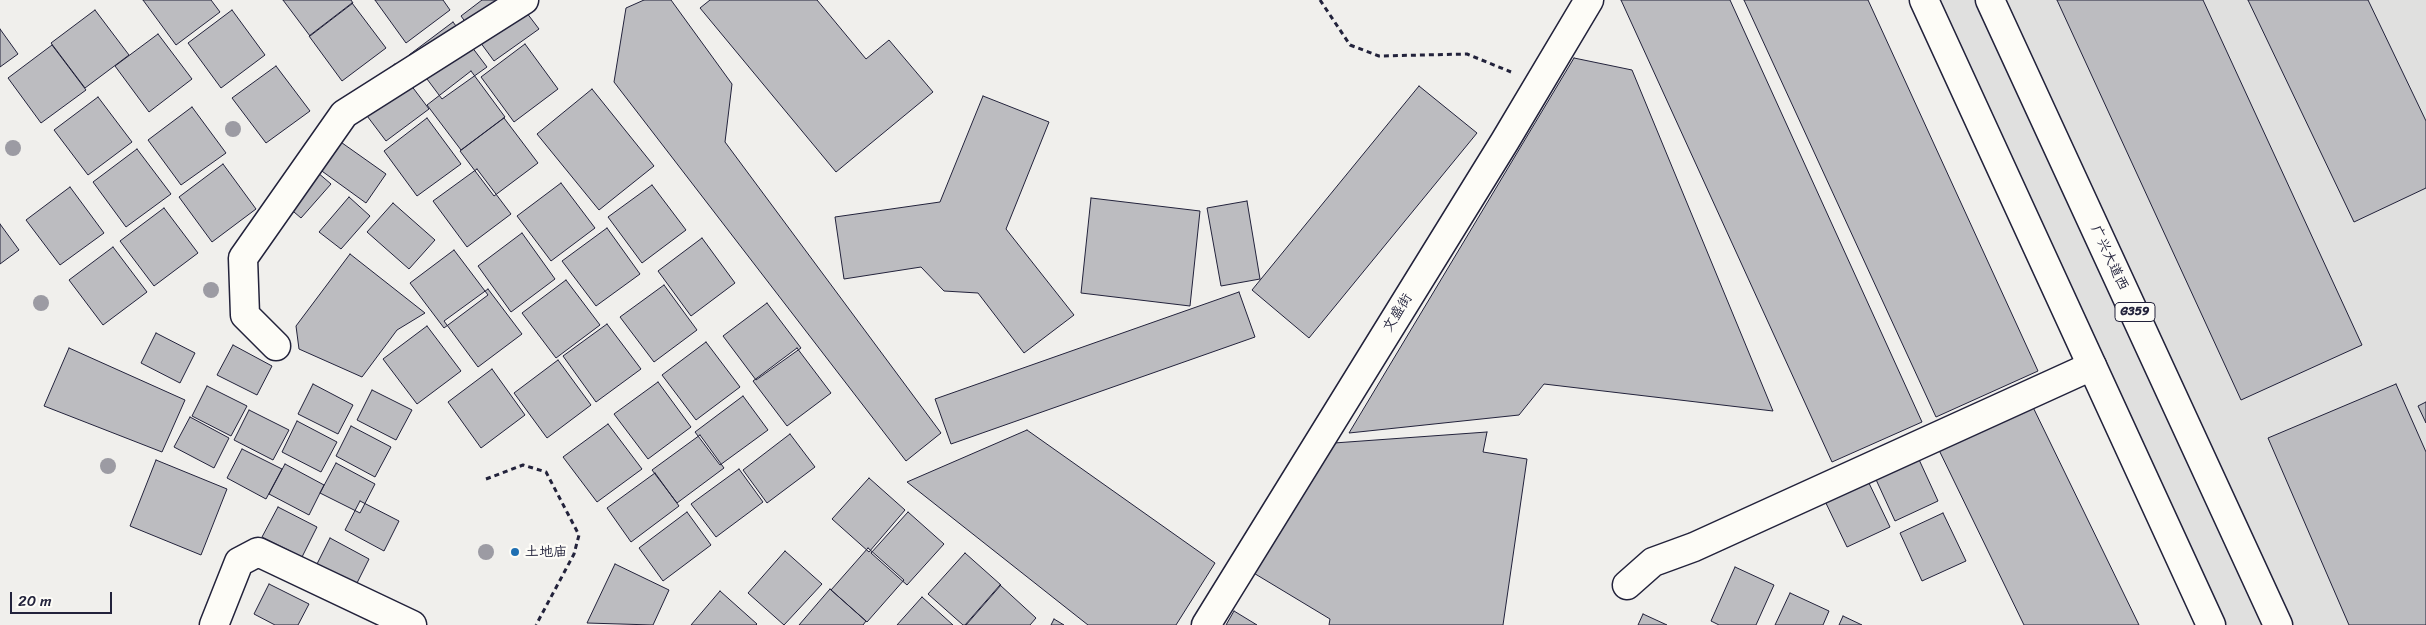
<!DOCTYPE html>
<html>
<head>
<meta charset="utf-8">
<style>
  body { margin:0 }
  #map { position:relative; width:2426px; height:625px; overflow:hidden; background:#f0efec; font-family:Sriracha,sans-serif }
  canvas { display:block }
  .scale { position:absolute; left:10px; top:592px; width:102px; height:22px; box-sizing:border-box; border:2px solid #22223b; border-top:0; padding-left:6px; font-size:15px; line-height:18px; white-space:nowrap; color:#22223b; -webkit-text-stroke:4px #fdfcf7; paint-order:stroke }
</style>
</head>
<body>
<div id="map">
<canvas width="2426" height="625"></canvas>
<div class="scale">20 m</div>
</div>
<script>
const c = document.querySelector('canvas').getContext('2d');
c.lineJoin = 'round';
function fillPath(path, color) { c.fillStyle = color; c.fill(path, 'evenodd'); }
const shape = rows => new Path2D(rows.map(r => 'M' + r).join(''));
function stroke(path, color, width, dash) { c.strokeStyle = color; c.lineWidth = width; c.lineCap = dash ? 'butt' : 'round'; c.setLineDash(dash || []); c.stroke(path); }
function write(font, color, halo, rows, align = 'center') {
  c.font = font + ' Sriracha,"LXGW WenKai TC",sans-serif'; c.lineWidth = 4.5; c.setLineDash([]); c.textBaseline = 'middle'; c.strokeStyle = halo; c.fillStyle = color; for (const [text, x, y, turn = 0] of rows) {
    c.save(); c.translate(x, y); c.rotate((+turn || 0) * Math.PI / 180); c.textAlign = isNaN(turn) ? turn : align; if (halo) c.strokeText(text, 0, 0); c.fillText(text, 0, 0); c.restore();
  }
}
fillPath(shape([
  [1924,0,2426,0,2426,625,2211,625]
]), '#e0e0df');
const building = shape([
  [143,0,211,0,220,12,176,45,143,0],
  [283,0,351,0,353,3,310,36,283,0],
  [375,0,443,0,450,10,406,43,375,0],
  [482,0,517,0,539,29,494,61,461,16,482,0],
  [644,0,671,0,732,84,725,142,941,433,906,461,614,82,626,8,644,0],
  [710,0,817,0,866,59,889,40,933,92,836,172,700,8,710,0],
  [1621,0,1730,0,1922,422,1832,462,1621,0],
  [1744,0,1868,0,2038,371,1936,417,1744,0],
  [2057,0,2203,0,2362,345,2241,400,2057,0],
  [2248,0,2368,0,2426,121,2426,188,2354,222,2248,0],
  [352,3,386,48,342,81,309,36,352,3],
  [95,10,129,55,85,88,51,43,95,10],
  [232,10,265,55,221,88,188,43,232,10],
  [453,22,487,67,442,99,409,55,453,22],
  [0,29,18,54,0,67,0,29],
  [158,34,192,79,149,112,115,66,158,34],
  [525,44,558,89,514,122,481,77,525,44],
  [52,45,86,90,41,123,8,78,52,45],
  [1574,58,1632,70,1773,411,1544,384,1519,415,1349,433,1574,58],
  [395,64,429,109,386,141,352,96,395,64],
  [276,66,310,111,266,143,232,98,276,66],
  [471,71,505,117,461,150,427,105,471,71],
  [1419,86,1477,133,1309,338,1252,290,1419,86],
  [592,89,654,166,599,210,537,134,592,89],
  [983,96,1049,122,1006,229,1074,315,1024,353,978,293,944,291,921,267,844,279,835,217,940,202,983,96],
  [98,97,132,142,88,175,54,130,98,97],
  [192,107,226,153,181,185,148,140,192,107],
  [427,118,461,164,417,196,384,151,427,118],
  [504,118,538,163,494,196,460,151,504,118],
  [328,133,386,174,366,203,308,161,328,133],
  [137,149,171,194,126,227,93,182,137,149],
  [223,164,256,209,212,242,179,197,223,164],
  [310,166,331,184,301,218,280,200,310,166],
  [477,169,511,214,467,247,433,201,477,169],
  [561,183,595,228,551,261,517,216,561,183],
  [652,185,686,230,642,263,608,217,652,185],
  [70,187,104,233,60,265,26,220,70,187],
  [349,197,370,216,341,249,319,232,349,197],
  [1091,198,1200,211,1190,306,1081,293,1091,198],
  [1247,201,1260,279,1221,286,1207,208,1247,201],
  [393,203,435,240,409,269,367,232,393,203],
  [164,208,198,253,154,286,120,241,164,208],
  [0,224,19,250,0,264,0,224],
  [607,228,640,274,596,306,562,261,607,228],
  [522,233,555,279,511,312,478,266,522,233],
  [702,238,735,283,691,316,658,271,702,238],
  [113,247,147,292,103,325,69,280,113,247],
  [454,250,488,295,444,328,410,283,454,250],
  [350,254,425,313,397,330,362,377,299,349,296,326,350,254],
  [566,280,600,325,556,358,522,313,566,280],
  [664,285,697,330,654,362,620,317,664,285],
  [488,289,522,334,478,367,444,321,488,289],
  [1239,292,1255,337,951,444,935,399,1239,292],
  [767,303,801,348,756,380,723,336,767,303],
  [607,324,641,369,596,402,563,356,607,324],
  [427,326,461,371,417,404,383,359,427,326],
  [156,333,195,353,180,383,141,363,156,333],
  [706,342,740,387,696,420,662,375,706,342],
  [233,345,272,366,257,395,217,375,233,345],
  [69,348,185,400,162,452,44,406,69,348],
  [797,348,831,393,787,426,753,381,797,348],
  [558,360,591,405,547,438,514,393,558,360],
  [492,369,525,415,481,448,448,402,492,369],
  [658,382,691,427,648,459,614,414,658,382],
  [313,384,353,405,338,434,298,414,313,384],
  [2396,384,2426,452,2426,625,2349,625,2268,438,2396,384],
  [207,386,247,406,231,436,192,416,207,386],
  [372,390,412,410,396,440,357,420,372,390],
  [743,396,768,430,720,465,695,432,743,396],
  [2030,401,2139,625,2024,625,1937,446,2030,401],
  [2426,402,2426,423,2418,406,2426,402],
  [249,410,289,430,273,460,234,440,249,410],
  [190,417,229,438,214,468,174,447,190,417],
  [297,421,337,442,321,472,282,452,297,421],
  [608,424,642,469,597,502,563,457,608,424],
  [351,426,391,447,375,477,336,456,351,426],
  [1027,430,1215,563,1176,625,1088,625,907,482,1027,430],
  [1487,432,1483,452,1527,459,1503,625,1329,625,1330,619,1252,572,1334,443,1487,432],
  [790,434,815,467,767,503,743,470,790,434],
  [700,435,724,468,677,503,652,470,700,435],
  [242,449,282,469,266,499,227,478,242,449],
  [1916,453,1938,501,1895,521,1873,473,1916,453],
  [156,460,227,489,201,555,130,526,156,460],
  [336,463,375,484,360,513,320,493,336,463],
  [285,464,324,485,309,515,269,494,285,464],
  [739,469,763,502,716,537,691,504,739,469],
  [655,473,679,506,631,542,607,508,655,473],
  [869,478,905,510,869,552,832,519,869,478],
  [1867,479,1890,527,1847,547,1824,499,1867,479],
  [360,501,399,521,384,551,345,530,360,501],
  [278,507,317,527,302,557,262,537,278,507],
  [687,512,711,545,663,581,639,548,687,512],
  [908,512,944,544,907,585,871,553,908,512],
  [1943,513,1966,561,1922,581,1900,533,1943,513],
  [330,538,369,559,354,589,315,568,330,538],
  [868,548,904,580,867,622,831,590,868,548],
  [785,551,822,584,784,625,748,593,785,551],
  [965,553,1001,585,966,625,963,625,928,594,965,553],
  [615,564,669,590,653,625,587,623,615,564],
  [1735,567,1774,585,1756,625,1719,625,1711,621,1735,567],
  [269,584,309,604,298,625,275,625,254,614,269,584],
  [1000,585,1036,618,1030,625,965,625,1000,585],
  [830,589,866,621,863,625,799,625,830,589],
  [720,591,757,624,756,625,691,625,720,591],
  [1790,593,1829,611,1823,625,1775,625,1790,593],
  [922,597,953,625,897,625,922,597],
  [1234,611,1257,625,1226,625,1234,611],
  [1643,614,1667,625,1638,625,1643,614],
  [1843,616,1862,625,1839,625,1843,616],
  [1054,619,1064,625,1051,625,1054,619]
]);
fillPath(building, '#bcbcc0');
stroke(building, '#22223b', 1);
const minor = shape([
  [276,346,245,315,243,258,344,114,524,0],
  [1627,585,1653,562,1694,547,2092,366],
  [214,625,239,562,258,552,412,625],
  [1206,625,1505,141,1589,0]
]);
const highway = shape([
  [1924,0,2211,625],
  [1990,0,2278,625]
]);
stroke(minor, '#22223b', 31);
stroke(highway, '#22223b', 31);
stroke(shape([
  [1320,0,1350,45,1379,56,1467,54,1511,72],
  [486,479,523,465,546,472,579,535,574,554,536,625]
]), '#22223b', 3, [5, 4]);
stroke(minor, '#fdfcf7', 28);
stroke(highway, '#fdfcf7', 28);
c.fillStyle = '#9c9ba3';
for (const [x, y] of [
  [233,129],
  [13,148],
  [211,290],
  [41,303],
  [108,466],
  [486,552]
]) { c.beginPath(); c.arc(x, y, 8, 0, 2 * Math.PI); c.fill(); }
for (const [x, y, r, color] of [
  [515,552,5,"#1f6fb2"]
]) { const dot = new Path2D(); dot.arc(x, y, r, 0, 2 * Math.PI); c.fillStyle = color; c.fill(dot); stroke(dot, '#fdfcf7', 2); }
for (const [x, y, w] of [
  [2135,312,40]
]) { const box = new Path2D(); box.roundRect(x - w / 2, y - 9.5, w, 19, 4); c.fillStyle = '#fdfcf7'; c.fill(box); stroke(box, '#22223b', 1); }
write('bold 12px', '#22223b', null, [
  ["G359",2135,312]
]);
write('14px', '#22223b', '#fdfcf7', [
  ["广兴大道西",2109,258,65],
  ["文盛街",1398,313,-58]
]);
write('14px', '#22223b', '#fdfcf7', [
  ["土地庙",525,552]
], 'left');
</script>
</body>
</html>
